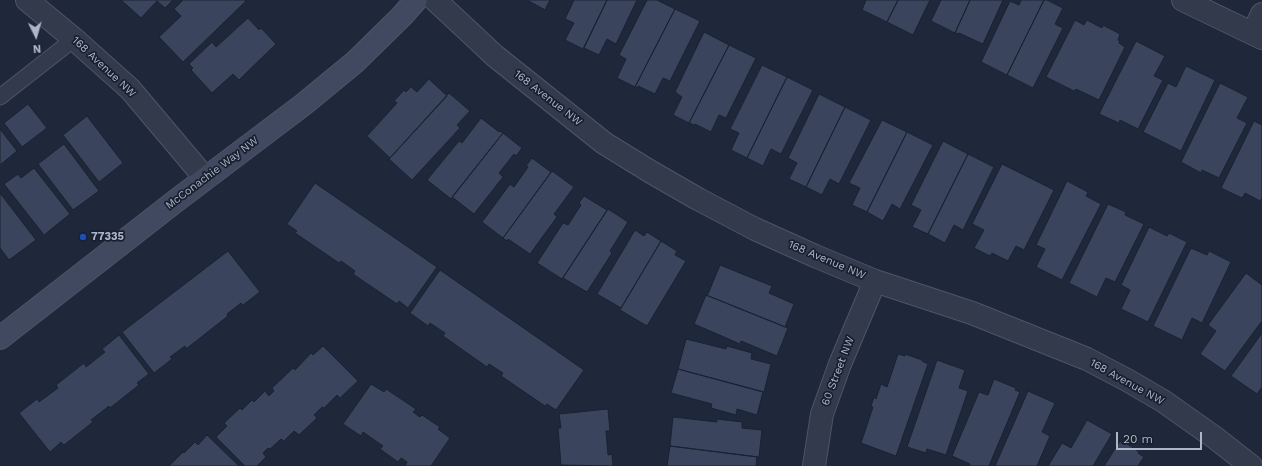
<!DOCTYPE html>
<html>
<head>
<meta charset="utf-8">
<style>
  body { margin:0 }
  #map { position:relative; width:1262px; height:466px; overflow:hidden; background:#1f283b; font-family:"Work Sans",sans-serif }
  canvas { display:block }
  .north { position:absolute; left:16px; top:16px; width:40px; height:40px; -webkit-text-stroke:3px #182030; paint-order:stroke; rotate:175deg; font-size:11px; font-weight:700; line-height:16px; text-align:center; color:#adb5c8 }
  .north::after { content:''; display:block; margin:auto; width:14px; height:18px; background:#adb5c8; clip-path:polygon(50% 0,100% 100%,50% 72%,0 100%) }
  .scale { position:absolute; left:1116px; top:432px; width:86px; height:18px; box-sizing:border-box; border:2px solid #adb5c8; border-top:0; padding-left:5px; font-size:12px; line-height:14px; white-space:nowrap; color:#adb5c8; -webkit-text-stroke:3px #182030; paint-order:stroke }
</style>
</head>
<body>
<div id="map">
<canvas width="1262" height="466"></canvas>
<div class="north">N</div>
<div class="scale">20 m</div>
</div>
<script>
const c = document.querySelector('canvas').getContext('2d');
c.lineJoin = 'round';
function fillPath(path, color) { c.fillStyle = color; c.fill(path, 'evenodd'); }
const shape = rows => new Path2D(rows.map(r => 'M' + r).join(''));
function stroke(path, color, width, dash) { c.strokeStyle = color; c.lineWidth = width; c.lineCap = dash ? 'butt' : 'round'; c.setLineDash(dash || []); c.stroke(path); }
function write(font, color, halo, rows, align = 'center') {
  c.font = font + ' "Work Sans",sans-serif'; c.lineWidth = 3.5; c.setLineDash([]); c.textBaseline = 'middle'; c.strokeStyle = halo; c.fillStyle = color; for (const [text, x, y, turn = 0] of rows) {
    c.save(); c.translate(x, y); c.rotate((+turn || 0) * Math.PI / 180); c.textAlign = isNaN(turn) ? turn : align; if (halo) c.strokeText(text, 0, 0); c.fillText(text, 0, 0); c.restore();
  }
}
const building = shape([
  [121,0,173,0,165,8,157,1,141,18,121,0],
  [183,0,245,0,246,1,183,62,159,37,181,16,174,9,183,0],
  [527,0,550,0,545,10,527,0],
  [574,0,607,0,583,49,565,40,574,23,565,19,574,0],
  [607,0,637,0,616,44,607,39,599,55,584,48,607,0],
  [647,0,657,0,675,9,635,87,617,78,626,59,619,55,647,0],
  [866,0,898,0,887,22,862,10,866,0],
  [898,0,930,0,913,35,887,22,898,0],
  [941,0,970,0,955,33,931,21,941,0],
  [970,0,1003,0,983,44,959,33,959,34,955,33,970,0],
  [1021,0,1044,0,1007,75,981,62,1010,1,1019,5,1021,0],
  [1044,0,1047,0,1063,8,1055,24,1063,28,1033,88,1007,75,1044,0],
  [675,9,700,21,670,81,663,78,655,94,638,86,637,88,635,87,675,9],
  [248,18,259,30,261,28,276,44,239,80,233,74,212,93,191,70,193,68,189,64,212,42,216,47,248,18],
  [1075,20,1084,25,1087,20,1102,28,1103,25,1120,34,1118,40,1120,41,1119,43,1125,47,1099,100,1076,89,1074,91,1046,77,1075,20],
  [704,32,729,45,689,123,673,115,682,97,675,92,704,32],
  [1136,41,1165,56,1154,76,1163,80,1138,129,1120,120,1119,123,1099,114,1136,41],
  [729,45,756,58,726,118,719,115,711,132,695,124,694,125,689,123,729,45],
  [762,65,787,77,747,158,731,150,739,133,730,129,762,65],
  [1186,66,1215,80,1181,151,1143,132,1168,83,1176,87,1186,66],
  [787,77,813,90,781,154,771,149,763,166,747,158,787,77],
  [429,79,447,96,390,158,367,136,397,103,394,101,404,90,406,92,411,87,417,92,429,79],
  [1220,83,1248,97,1237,118,1247,123,1219,178,1202,170,1201,173,1181,162,1220,83],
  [449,93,470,111,457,125,460,128,412,180,389,159,449,93],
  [819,94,845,107,806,187,789,179,797,163,788,158,819,94],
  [28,104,47,128,22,147,4,123,28,104],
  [845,107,871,120,839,184,830,179,822,195,806,187,845,107],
  [87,116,123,163,99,182,63,135,87,116],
  [481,118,499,132,500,131,503,133,451,199,427,180,459,141,462,143,481,118],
  [882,120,907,132,867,212,852,205,860,188,849,183,882,120],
  [1254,121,1262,125,1262,198,1260,201,1245,193,1242,198,1221,188,1254,121],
  [0,129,17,151,0,165,0,129],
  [907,132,933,145,900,209,892,204,883,221,867,212,907,132],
  [503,133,522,148,516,156,514,154,499,173,503,177,474,214,452,197,503,133],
  [943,141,968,154,928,234,912,227,921,210,911,205,943,141],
  [64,144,99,191,73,210,38,164,64,144],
  [968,154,994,167,963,230,954,225,945,243,928,234,968,154],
  [532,158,551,172,503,238,482,222,510,184,514,187,528,167,526,166,532,158],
  [1002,164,1054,190,1024,250,1016,246,1008,261,992,253,990,256,974,248,984,230,972,224,1002,164],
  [34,168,70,214,44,235,4,184,18,174,21,178,34,168],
  [552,171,574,187,554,214,557,217,530,254,508,239,507,241,503,238,552,171],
  [1067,181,1088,192,1086,196,1101,204,1062,280,1036,267,1045,249,1036,245,1067,181],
  [315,183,437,267,408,308,399,301,397,304,353,274,355,271,341,261,339,263,295,233,297,231,287,224,315,183],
  [0,193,36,240,9,260,0,248,0,193],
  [584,196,607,210,562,279,537,263,563,223,568,225,581,205,579,203,584,196],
  [1108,204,1126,212,1125,215,1144,224,1115,282,1106,278,1097,297,1069,283,1108,204],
  [608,209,628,222,610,251,612,253,587,292,563,278,608,209],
  [1149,227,1167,236,1169,233,1187,242,1148,322,1121,309,1130,290,1121,285,1149,227],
  [635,230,644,236,647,232,661,241,621,308,597,294,635,230],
  [661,241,677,251,675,255,686,261,647,326,620,310,661,241],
  [1191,248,1207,255,1209,251,1231,262,1202,323,1192,318,1182,340,1153,326,1191,248],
  [228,251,260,292,243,305,241,303,227,314,228,316,186,349,185,346,170,357,172,359,154,373,122,332,228,251],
  [720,265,772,286,769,293,794,304,785,327,706,295,708,294,720,265],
  [440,270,584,370,556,410,547,404,545,406,501,376,503,373,489,364,487,367,443,336,445,333,430,323,428,326,410,313,440,270],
  [1246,273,1262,285,1262,321,1225,371,1200,354,1216,331,1208,325,1246,273],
  [706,295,788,328,777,356,741,341,740,344,694,324,706,295],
  [1262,333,1262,387,1257,394,1231,376,1262,333],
  [119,335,149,374,137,383,139,385,110,408,109,406,91,420,93,422,64,445,61,442,50,452,19,413,37,399,39,402,58,388,56,385,84,363,86,367,105,352,102,349,119,335],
  [686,339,726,349,727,346,752,353,751,359,771,364,764,392,678,369,686,339],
  [323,346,358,381,340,398,337,395,324,408,322,407,314,415,317,418,299,435,294,431,284,441,281,439,270,449,268,448,263,453,266,457,257,466,245,466,216,437,227,426,224,423,240,408,242,410,252,400,254,402,265,391,269,396,274,391,272,388,293,368,295,370,311,353,313,355,323,346],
  [898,354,905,356,905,354,922,360,922,361,928,364,896,456,861,443,873,407,871,406,874,397,876,399,881,384,887,387,898,354],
  [937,360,965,370,959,388,968,391,946,455,927,449,926,453,907,447,937,360],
  [678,369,763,392,757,415,737,409,736,415,711,408,712,404,671,393,678,369],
  [994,379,1016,388,1015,390,1020,392,989,466,969,466,970,464,952,456,979,392,988,395,994,379],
  [371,384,384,392,386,389,416,409,413,412,420,417,422,415,440,427,438,429,450,438,431,466,405,466,407,462,401,458,398,462,380,449,383,446,363,432,361,436,343,424,371,384],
  [1028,391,1055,403,1042,432,1050,436,1037,466,995,466,1028,391],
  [608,409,610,431,606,431,608,455,612,454,613,466,561,465,558,428,561,428,559,414,608,409],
  [673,417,717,422,717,419,742,422,742,428,762,430,759,457,670,446,673,417],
  [1087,420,1112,434,1093,466,1048,466,1062,443,1071,448,1087,420],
  [207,435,239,466,169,466,183,452,184,453,195,442,198,445,207,435],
  [1120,441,1125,445,1126,443,1139,452,1138,453,1144,457,1138,466,1104,466,1120,441],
  [670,446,757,457,756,466,667,466,670,446]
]);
fillPath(building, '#3a445c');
stroke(building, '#1a2232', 1);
const lane = shape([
  [0,97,74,39]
]);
const street = shape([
  [27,0,74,39,130,89,205,178],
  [435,0,495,56,604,143,651,172,698,199,755,229,815,256,875,281,972,313,1087,359,1127,380,1163,401,1214,437,1251,466],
  [1183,0,1262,38],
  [1253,33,1262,14],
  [814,466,822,414,840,364,875,281]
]);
const secondary = shape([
  [0,338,177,200,304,104,355,62,402,16,416,0]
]);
stroke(lane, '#4d5566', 17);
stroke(street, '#4d5566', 24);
stroke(secondary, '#4d5566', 24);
stroke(lane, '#333a4b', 15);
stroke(street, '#333a4b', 22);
stroke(secondary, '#40495f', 22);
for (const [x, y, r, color] of [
  [83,237,4,"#1a4fb4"]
]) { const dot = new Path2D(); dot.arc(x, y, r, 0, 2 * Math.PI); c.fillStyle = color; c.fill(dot); stroke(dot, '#182030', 1.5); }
write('11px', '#adb5c8', '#182030', [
  ["168 Avenue NW",104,67,43],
  ["168 Avenue NW",548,98,38],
  ["McConachie Way NW",212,173,-37],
  ["168 Avenue NW",827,260,23],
  ["60 Street NW",838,371,-69],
  ["168 Avenue NW",1127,382,29]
]);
write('bold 11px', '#adb5c8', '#182030', [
  ["77335",91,237]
], 'left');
</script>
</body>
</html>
